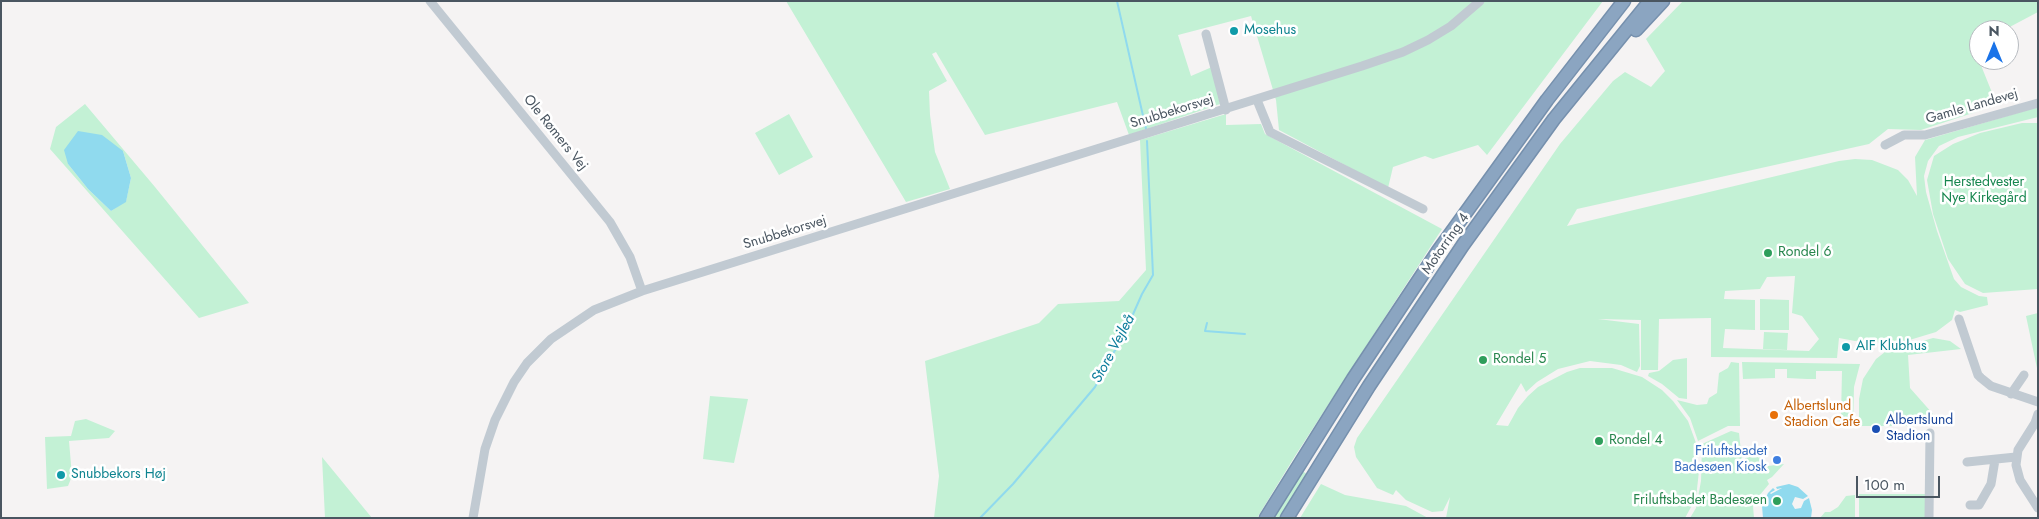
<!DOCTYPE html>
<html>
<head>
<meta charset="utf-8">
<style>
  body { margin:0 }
  #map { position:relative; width:2039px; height:519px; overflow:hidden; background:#f5f3f3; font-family:Jost,sans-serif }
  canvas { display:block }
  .frame { position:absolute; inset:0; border:2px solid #4a5661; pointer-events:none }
  .north { position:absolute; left:1969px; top:20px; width:50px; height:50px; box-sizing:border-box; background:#fff; border:1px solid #b7bbc0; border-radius:50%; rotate:0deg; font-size:14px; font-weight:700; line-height:20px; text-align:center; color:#4a5661 }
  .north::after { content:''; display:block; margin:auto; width:18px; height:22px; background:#1a73e8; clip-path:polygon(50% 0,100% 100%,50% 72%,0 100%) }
  .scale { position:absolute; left:1856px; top:476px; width:84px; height:22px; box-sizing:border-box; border:2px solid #4a5661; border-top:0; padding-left:6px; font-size:15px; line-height:18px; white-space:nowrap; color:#4a5661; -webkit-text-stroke:4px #fff; paint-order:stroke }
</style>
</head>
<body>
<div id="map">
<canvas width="2039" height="519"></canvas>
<div class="frame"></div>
<div class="north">N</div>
<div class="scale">100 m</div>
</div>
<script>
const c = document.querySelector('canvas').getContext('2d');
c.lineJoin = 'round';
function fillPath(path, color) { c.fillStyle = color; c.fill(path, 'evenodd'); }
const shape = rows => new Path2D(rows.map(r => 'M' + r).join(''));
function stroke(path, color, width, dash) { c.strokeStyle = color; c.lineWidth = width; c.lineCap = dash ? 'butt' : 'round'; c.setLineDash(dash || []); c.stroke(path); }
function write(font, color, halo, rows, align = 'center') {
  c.font = font + ' Jost,sans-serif'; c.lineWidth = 5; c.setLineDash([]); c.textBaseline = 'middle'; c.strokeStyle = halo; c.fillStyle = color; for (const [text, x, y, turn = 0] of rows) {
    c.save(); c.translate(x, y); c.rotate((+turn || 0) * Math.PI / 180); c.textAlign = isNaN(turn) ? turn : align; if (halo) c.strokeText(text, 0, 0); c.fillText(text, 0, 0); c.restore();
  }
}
fillPath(shape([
  [786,1,1603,1,1487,155,1478,145,1433,159,1425,156,1393,167,1388,188,1279,130,1276,100,1251,16,1178,35,1191,76,1212,67,1220,104,1129,135,1117,102,985,135,936,52,932,54,947,81,929,91,930,115,935,152,950,189,906,202],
  [1683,1,2038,1,2038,12,2004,30,1979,30,1979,45,1974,48,1997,105,1921,130,1888,129,1869,144,1577,209,1567,226,1839,161,1855,159,1872,160,1898,170,1908,180,1917,196,1915,157,1925,140,2038,107,2038,117,1958,137,1939,146,1928,161,1924,176,1926,192,1937,231,1954,279,1961,287,1979,296,1987,297,1988,305,1960,312,1955,310,1952,320,1936,332,1883,348,1875,339,1855,341,1839,338,1837,358,1711,357,1711,318,1659,319,1658,370,1641,370,1641,320,1598,319,1639,324,1640,366,1637,372,1621,365,1590,361,1558,369,1537,382,1526,392,1521,383,1496,425,1508,426,1518,408,1528,396,1538,387,1567,372,1580,368,1612,368,1642,377,1662,390,1673,401,1688,421,1696,443,1699,471,1696,498,1685,518,1446,518,1450,497,1443,511,1432,512,1406,500,1396,490,1393,495,1377,488,1356,457,1354,447,1357,438,1560,144,1613,81,1625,72,1651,87,1665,71,1646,39],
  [1795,276,1792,313,1802,316,1819,339,1809,351,1723,348,1725,329,1755,330,1755,300,1724,299,1725,291,1760,289,1767,277],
  [85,104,155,187,249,303,199,318,50,149,56,127],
  [123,151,131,178,126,201,111,211,88,189,68,164],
  [789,114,813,157,779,175,755,133],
  [1226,114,1226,125,1261,124,1265,134,1442,229,1295,456,1257,518,934,518,939,476,925,361,1039,323,1058,304,1119,301,1146,270,1140,140],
  [2022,123,2038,123,2038,289,1983,293,1965,284,1948,259,1933,214,1927,180,1934,156,1953,144,1980,133],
  [1760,299,1789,300,1789,330,1760,330],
  [2038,313,2038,373,2026,316],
  [1764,332,1788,333,1787,350,1763,349],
  [1933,338,1950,341,1961,349,1908,355,1910,388,1933,414,1931,421,1933,426,1859,426,1859,399,1863,379,1876,359,1885,352],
  [1687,358,1687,399,1679,398,1662,384,1648,376,1649,373,1659,371,1673,360],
  [1731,362,1739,363,1740,426,1728,426,1698,441,1690,418,1677,400,1697,405,1707,404,1709,398,1717,393,1719,373,1728,368],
  [1742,362,1860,364,1854,387,1853,426,1839,426,1839,417,1841,417,1842,371,1816,371,1816,379,1807,379,1787,378,1787,369,1775,369,1775,378,1743,379],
  [710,396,748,399,734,463,703,459],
  [86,419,115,431,109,438,69,441,72,476,68,486,47,489,45,437,71,436,75,421],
  [1731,431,1739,433,1743,470,1745,468,1745,458,1759,454,1768,466,1784,464,1772,477,1767,480,1769,484,1759,496,1756,506,1753,506,1754,518,1690,518,1696,508,1701,481,1702,444],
  [322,457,372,518,325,518],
  [1302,471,1307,474,1281,518,1273,518],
  [1321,484,1345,495,1406,506,1428,518,1300,518],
  [1859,494,1927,494,1927,518,1859,518],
  [1855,495,1855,518,1820,518,1825,512,1830,512,1838,507,1846,496]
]), '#c3f1d5');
fillPath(shape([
  [78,131,102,135,123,151,131,178,126,202,111,211,88,189,68,164,64,150],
  [1789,484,1798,487,1808,496,1803,499,1795,497,1792,504,1795,509,1801,508,1804,501,1809,498,1812,510,1811,518,1763,518,1762,506,1768,493,1773,488,1775,490,1770,493,1771,494,1782,488,1777,489,1776,487]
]), '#90daee');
stroke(shape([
  [1117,1,1146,129],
  [1207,323,1205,331,1245,334],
  [980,518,1013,484,1095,387,1126,330,1142,294,1153,275,1147,141]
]), '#90daee', 2);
const highway = shape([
  [1636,30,1663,1],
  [1266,518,1353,379,1438,251,1547,100,1624,1],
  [1287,518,1369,386,1463,245,1554,119,1650,1]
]);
stroke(highway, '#7690ad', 15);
stroke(shape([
  [430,1,610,222,630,257,642,291],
  [1206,34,1226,110],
  [1257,100,1270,132,1423,209],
  [1885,145,1904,135,1925,135,2038,103],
  [1959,319,1978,375,1981,378,1991,386,2038,402],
  [2011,394,2024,375],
  [2038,414,2035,423,2018,450,2016,465,2020,480,2038,508],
  [1967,462,2016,457],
  [1970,505,1979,505,1991,484,1995,460],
  [473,518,485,449,495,420,514,382,527,363,551,339,594,310,642,291,1362,66,1403,52,1428,40,1451,26,1480,1],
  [1929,518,1930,433]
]), '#c1cad2', 9);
stroke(highway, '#8ba5c1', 12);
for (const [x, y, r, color] of [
  [1234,31,5,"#0f9aa8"],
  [1768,253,5,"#2e9e5b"],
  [1846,347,5,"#0f9aa8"],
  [1483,360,5,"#2e9e5b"],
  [1774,415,5,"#e8710a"],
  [1876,429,5,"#1a4fb4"],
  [1599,441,5,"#2e9e5b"],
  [1777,460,5,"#3f7fe0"],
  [61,475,5,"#0f9aa8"],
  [1777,501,5,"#2e9e5b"]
]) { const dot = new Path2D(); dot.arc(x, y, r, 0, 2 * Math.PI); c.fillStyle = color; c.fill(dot); stroke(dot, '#fff', 2); }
write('14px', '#0d838f', '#fff', [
  ["Mosehus",1244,31],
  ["AIF Klubhus",1856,347],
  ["Snubbekors Høj",71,475]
], 'left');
write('14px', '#4a5661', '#fff', [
  ["Gamle Landevej",1972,107,-16],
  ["Snubbekorsvej",1172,112,-17],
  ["Ole Rømers Vej",555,133,51],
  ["Snubbekorsvej",785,233,-17],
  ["Motorring 4",1446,244,-55]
]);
write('14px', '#17864f', '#fff', [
  ["Herstedvester",1984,183],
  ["Nye Kirkegård",1984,199]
]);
write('14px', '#27864d', '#fff', [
  ["Rondel 6",1778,253],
  ["Rondel 5",1493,360],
  ["Rondel 4",1609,441],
  ["Friluftsbadet Badesøen",1767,501,"right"]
], 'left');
write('14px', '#c56008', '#fff', [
  ["Albertslund",1784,407],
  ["Stadion Cafe",1784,423]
], 'left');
write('14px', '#164399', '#fff', [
  ["Albertslund",1886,421],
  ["Stadion",1886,437]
], 'left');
write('14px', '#366cbe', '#fff', [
  ["Friluftsbadet",1767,452],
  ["Badesøen Kiosk",1767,468]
], 'right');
write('italic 15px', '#0c7c9b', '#fff', [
  ["Store Vejleå",1114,349,-62]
]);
</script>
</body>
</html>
